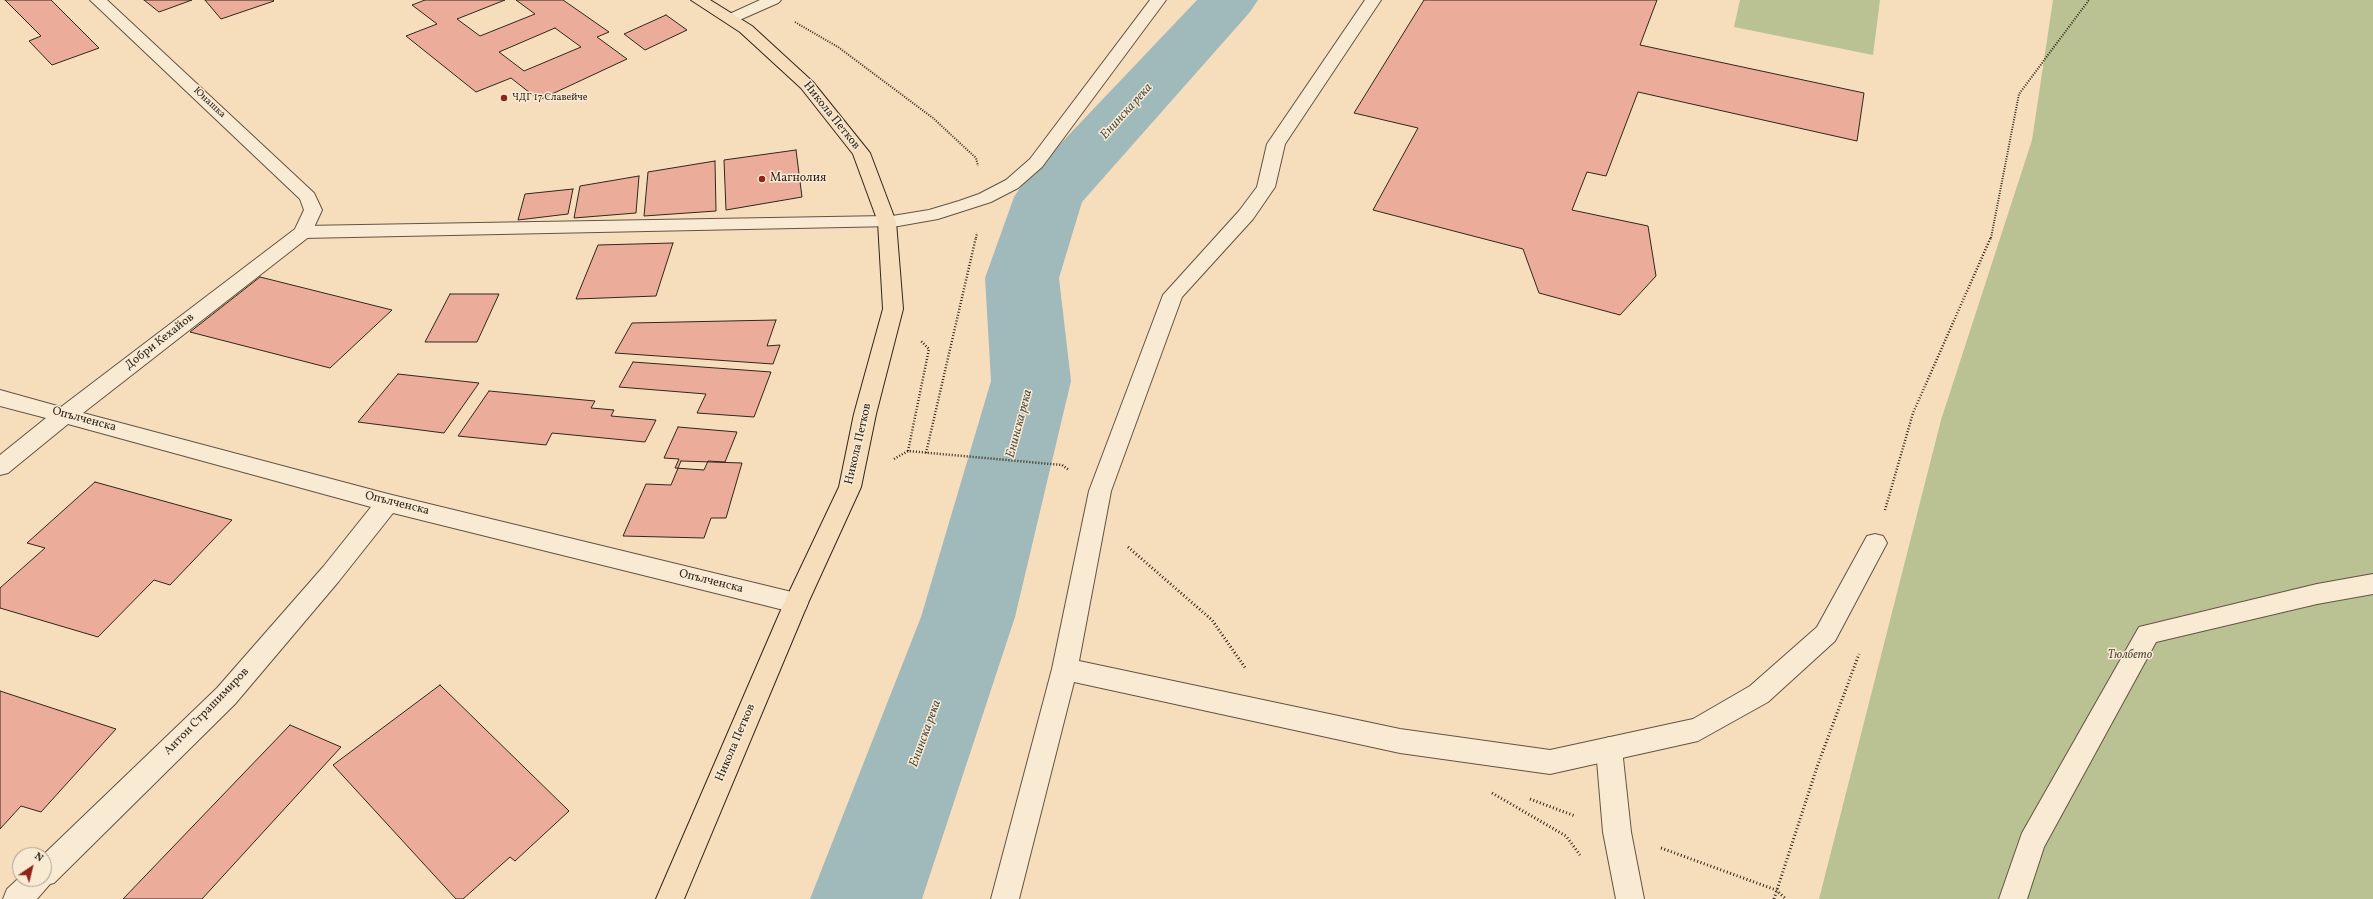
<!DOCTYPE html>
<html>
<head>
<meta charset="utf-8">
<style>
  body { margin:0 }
  #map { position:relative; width:2373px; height:899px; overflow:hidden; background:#f6debd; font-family:Vollkorn,serif }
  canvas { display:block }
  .north { position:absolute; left:12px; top:847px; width:40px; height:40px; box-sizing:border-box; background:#f9ead4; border:1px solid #a99c8a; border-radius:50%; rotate:35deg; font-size:11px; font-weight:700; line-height:16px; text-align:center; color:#31261a }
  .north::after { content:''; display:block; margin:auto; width:14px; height:18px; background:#8f2418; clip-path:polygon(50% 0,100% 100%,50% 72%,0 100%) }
</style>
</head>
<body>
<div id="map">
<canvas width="2373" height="899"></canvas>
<div class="north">N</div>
</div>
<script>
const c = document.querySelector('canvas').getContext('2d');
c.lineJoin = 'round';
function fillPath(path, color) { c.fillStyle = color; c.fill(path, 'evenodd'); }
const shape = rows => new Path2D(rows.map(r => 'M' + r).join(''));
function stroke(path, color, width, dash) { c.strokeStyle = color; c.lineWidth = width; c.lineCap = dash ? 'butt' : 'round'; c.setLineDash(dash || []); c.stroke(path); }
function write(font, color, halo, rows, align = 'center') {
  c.font = font + ' Vollkorn,serif'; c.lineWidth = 3; c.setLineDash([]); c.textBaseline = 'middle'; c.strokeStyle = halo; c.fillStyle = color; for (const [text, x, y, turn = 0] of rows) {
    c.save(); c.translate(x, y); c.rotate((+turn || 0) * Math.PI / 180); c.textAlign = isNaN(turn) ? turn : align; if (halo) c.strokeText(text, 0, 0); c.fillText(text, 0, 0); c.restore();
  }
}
fillPath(shape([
  [1740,0,1880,0,1873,55,1734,27],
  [2053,0,2373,0,2373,899,1819,899,1941,420,2032,140]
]), '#bac293');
fillPath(shape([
  [1197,0,1258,0,1250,12,1082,202,1059,278,1071,381,1015,617,922,899,810,899,921,617,991,381,985,278,1014,197,1024,182,1197,0]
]), '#a0babb');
const building = shape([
  [5,0,51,0,99,48,52,65,29,41,41,36,5,0],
  [144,0,192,0,159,12,144,0],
  [205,0,273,0,274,1,221,19,205,0],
  [425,0,505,0,457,19,480,36,535,14,516,0,563,0,609,32,597,37,627,59,539,100,511,78,476,92,406,36,437,24,412,5,425,0],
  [555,28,581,47,524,71,499,52,555,28],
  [1424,0,1657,0,1640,45,1864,93,1857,141,1638,92,1606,176,1587,172,1572,210,1648,226,1656,276,1620,315,1539,293,1523,249,1373,210,1418,128,1354,113,1424,0],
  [666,15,687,30,645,50,624,34,666,15],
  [796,150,802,197,726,210,724,160,796,150],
  [715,161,716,211,644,216,648,172,715,161],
  [639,176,636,213,574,218,580,186,639,176],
  [573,189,568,214,518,220,525,194,573,189],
  [673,243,656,296,576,299,598,245,673,243],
  [260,277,392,310,330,368,190,332,260,277],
  [450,294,499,294,477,342,425,342,450,294],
  [776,320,767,346,780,345,773,364,615,353,632,323,776,320],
  [633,362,771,372,754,417,697,413,706,394,619,387,633,362],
  [398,374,479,383,444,433,358,422,398,374],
  [489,391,595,401,591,408,614,410,611,416,656,420,645,442,552,433,546,445,458,436,489,391],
  [678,427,737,432,725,462,708,461,704,470,675,468,679,459,664,458,678,427],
  [681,461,742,463,726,518,711,518,704,538,623,536,646,484,671,485,681,461],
  [95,482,232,520,170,585,154,580,98,637,0,608,0,588,45,548,27,543,95,482],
  [440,685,569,811,515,861,510,857,463,899,456,899,333,765,440,685],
  [0,691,116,729,41,812,21,806,0,829,0,691],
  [290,725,341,747,202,899,123,899,290,725]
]);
fillPath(building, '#ebad99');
stroke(building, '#31261a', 1);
const lane = shape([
  [760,0,781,0,778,3,735,22,730,24,722,19,725,16,760,0],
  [887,216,894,218,896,222,894,226,303,238,296,236,294,232,296,228,303,226,887,216],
  [1609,737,1618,741,1622,749,1631,832,1644,899,1616,899,1603,832,1596,749,1600,741,1609,737]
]);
const street = shape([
  [90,0,107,0,314,193,322,210,310,236,83,413,388,494,796,593,805,596,808,603,805,610,796,613,393,513,339,581,235,704,54,883,50,884,37,899,3,899,7,889,20,877,20,879,44,879,43,855,217,688,323,567,371,507,68,424,8,473,0,475,0,455,46,418,0,406,0,390,61,407,295,229,304,210,300,199,90,0],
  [1150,0,1166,0,1042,167,1018,188,991,202,938,219,887,228,880,226,878,222,880,218,929,210,959,201,979,194,1006,180,1030,159,1150,0],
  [1365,0,1381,0,1285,144,1275,187,1253,219,1182,297,1111,491,1079,661,1400,729,1550,750,1693,719,1750,686,1817,627,1867,536,1875,534,1883,536,1887,543,1835,641,1768,702,1698,741,1550,774,1400,753,1074,682,1019,899,991,899,1052,669,1089,491,1163,295,1239,211,1257,187,1267,144,1365,0],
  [2373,574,2373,594,2317,604,2156,642,2044,847,2027,899,1999,899,2022,833,2139,627,2317,584,2373,574]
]);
const primary = shape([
  [691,0,710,0,752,26,813,82,870,153,896,222,903,309,876,414,861,487,808,603,684,899,656,899,784,603,839,487,854,414,883,309,878,222,853,154,801,88,740,32,691,0]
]);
stroke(lane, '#625443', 2);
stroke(street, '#625443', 2);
stroke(primary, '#31261a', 2);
stroke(shape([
  [795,22,838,47,933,118,976,158,978,166],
  [976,238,977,233],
  [1991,238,2019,94,2089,0]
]), '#31261a', 2, [1, 1.5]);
stroke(shape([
  [908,451,929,349,921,341],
  [926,453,976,237],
  [894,459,908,451,1062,465,1069,470],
  [1885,510,1913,413,1991,237]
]), '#31261a', 2.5, [1, 2]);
stroke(shape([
  [1128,547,1212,620,1246,669],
  [1492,793,1566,836,1580,855],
  [1530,799,1575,816],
  [1661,848,1776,890,1786,899],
  [1774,899,1817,767,1859,654]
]), '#31261a', 3, [1, 2.5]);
fillPath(lane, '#f9ead4');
fillPath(street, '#f9ead4');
fillPath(primary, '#f6debd');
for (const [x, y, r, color] of [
  [504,98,4,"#8f2418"],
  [762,179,4,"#8f2418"]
]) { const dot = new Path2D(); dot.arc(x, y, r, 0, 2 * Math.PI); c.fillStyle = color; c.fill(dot); stroke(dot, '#f9ead4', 1.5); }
write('10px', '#31261a', '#f9ead4', [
  ["ЧДГ 17 Славейче",512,98]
], 'left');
write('10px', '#31261a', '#f9ead4', [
  ["Юнашка",209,103,43]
]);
write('12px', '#31261a', '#f9ead4', [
  ["Никола Петков",831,116,51],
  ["Добри Кехайов",160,342,-38],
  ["Опълченска",84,420,15],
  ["Никола Петков",859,444,-77],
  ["Опълченска",397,504,14],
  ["Опълченска",711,582,14],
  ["Антон Страшимиров",207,712,-46],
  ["Никола Петков",736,743,-67]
]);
write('12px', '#31261a', '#f9ead4', [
  ["Магнолия",770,179]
], 'left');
write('italic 12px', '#534d38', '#f9ead4', [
  ["Тюлбето",2130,656]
]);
write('italic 13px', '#52524a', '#f9ead4', [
  ["Енинска река",1127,112,-48],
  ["Енинска река",1020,424,-75],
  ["Енинска река",926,734,-70]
]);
</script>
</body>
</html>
